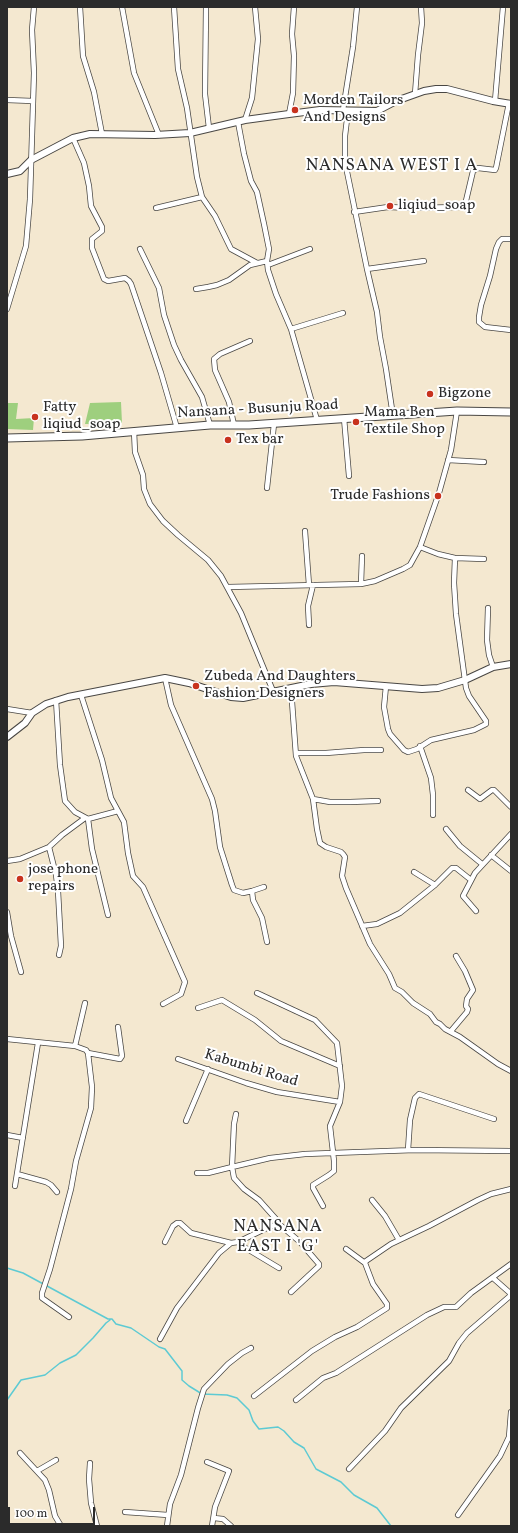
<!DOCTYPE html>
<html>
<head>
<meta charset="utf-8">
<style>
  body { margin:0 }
  #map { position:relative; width:518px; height:1533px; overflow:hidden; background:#f4e8d0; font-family:Vollkorn,serif }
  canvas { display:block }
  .frame { position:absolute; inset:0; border:8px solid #2b2b2b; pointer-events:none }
  .scale { position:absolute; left:8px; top:1507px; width:87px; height:18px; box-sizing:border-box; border:2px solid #2b2b2b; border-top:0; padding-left:5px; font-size:12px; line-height:14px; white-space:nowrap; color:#2b2b2b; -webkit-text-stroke:3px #fff; paint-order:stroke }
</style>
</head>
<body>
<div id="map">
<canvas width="518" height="1533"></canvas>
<div class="frame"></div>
<div class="scale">100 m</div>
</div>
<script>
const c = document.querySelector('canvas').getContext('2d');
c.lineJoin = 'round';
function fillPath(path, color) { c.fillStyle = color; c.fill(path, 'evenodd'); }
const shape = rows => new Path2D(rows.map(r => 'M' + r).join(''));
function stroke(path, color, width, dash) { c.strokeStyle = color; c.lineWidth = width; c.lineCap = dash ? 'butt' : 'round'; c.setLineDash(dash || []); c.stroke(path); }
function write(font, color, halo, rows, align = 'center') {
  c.font = font + ' Vollkorn,serif'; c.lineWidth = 4; c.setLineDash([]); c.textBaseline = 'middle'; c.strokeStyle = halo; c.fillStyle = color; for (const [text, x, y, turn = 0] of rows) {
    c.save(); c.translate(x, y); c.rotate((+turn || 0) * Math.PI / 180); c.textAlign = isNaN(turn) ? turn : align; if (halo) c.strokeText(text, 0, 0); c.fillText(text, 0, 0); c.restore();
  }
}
fillPath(shape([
  [121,402,122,423,85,424,90,403],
  [7,403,18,403,16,419,34,418,33,430,7,429]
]), '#9ecf7e');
stroke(shape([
  [7,1268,23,1273,108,1319,112,1319,116,1324,131,1328,159,1347,165,1349,182,1371,182,1380,189,1386,202,1394,227,1395,237,1398,249,1410,253,1421,259,1429,278,1427,284,1431,294,1442,304,1448,316,1469,341,1482,354,1495,377,1508,391,1526],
  [7,1400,21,1380,45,1375,60,1363,76,1355,93,1338,106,1323,110,1320]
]), '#5dcad3', 1.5);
const street = shape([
  [80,7,83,56,94,92,102,134],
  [122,7,134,73,159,135],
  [174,7,178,69,187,108,197,177,202,197,215,216,231,249,257,263],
  [206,7,205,94,209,128],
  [415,94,418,55,422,23,421,7],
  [7,100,33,101],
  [495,101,503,7],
  [343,110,353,47,357,7],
  [348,111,345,136,345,162,367,269,377,312,380,337,386,369,393,416],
  [289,114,293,93,294,56,292,34,294,7],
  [245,120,252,98,258,39,255,7],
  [238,122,244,154,251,181,257,192,264,224,269,249,267,261,268,270,276,294,291,329,317,420],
  [73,138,84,163,89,186,91,206,102,227,102,231,92,239,92,248,104,279,108,281,125,278,129,281,131,284,161,373,177,428],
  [156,208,202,197],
  [354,212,388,207,410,208,463,207,465,205,473,171,478,168,495,170,496,168,509,103],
  [511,239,502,239,499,242,496,249,490,276,481,305,479,317,479,322,485,327,511,330],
  [140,249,159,288,164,315,174,345,181,360,202,397,210,425],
  [268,265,310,249],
  [367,269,424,261],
  [196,289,208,287,217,285,229,280,250,265,267,261],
  [7,309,26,246,30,199,34,73,32,30,34,7],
  [291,329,343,313],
  [344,418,349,476],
  [234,425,229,402,215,370,214,359,220,354,250,341],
  [134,431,135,452,143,475,144,489,150,504,163,521,178,535,208,560,221,576,241,613,273,691],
  [448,460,484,462],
  [267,488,274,424],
  [305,531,309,585],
  [455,558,484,559],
  [361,584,362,556],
  [228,587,361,584,375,581,403,569,410,565,420,547,439,493,451,450,457,411],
  [488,608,487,640,489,655,493,667],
  [309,625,308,606,313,585],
  [317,676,319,683],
  [165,678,171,705,212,799,215,811,220,847,232,885,234,890,243,893,252,891,264,887],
  [386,686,384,707,388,729,390,734,404,750,408,752,417,749,431,740,474,730,486,724,486,721,469,696,466,688,456,614,454,583,455,558,438,554,420,547],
  [291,688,296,756,313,799,317,829,320,843,326,847,341,852,343,854,345,857,342,876,346,888,370,944,389,974,395,988,402,992,413,1003,430,1014,436,1022,440,1024,445,1029,460,1037,498,1064,511,1071],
  [81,695,102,760,111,798,124,822,128,853,133,876,143,887,185,982,181,994,163,1004],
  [56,700,60,765,65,801,75,812,88,819,118,811],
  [7,709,32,713],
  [420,746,431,778,433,795,433,815],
  [296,753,326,753,364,750,381,750],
  [468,790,480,799,492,790,494,790,511,807],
  [313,799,330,802,350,802,378,801],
  [88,819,92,849,108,915],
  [446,829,460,846,482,864],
  [49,847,56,875,58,891,61,946,59,955],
  [491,855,511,871],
  [7,861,20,859,49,847,62,835,85,818],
  [414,872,435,885],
  [252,891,253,900,262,918,267,942],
  [476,911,463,896,475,873,511,834],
  [7,912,11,936,21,972],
  [362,926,377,924,400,913,435,885,452,868,456,868,471,880],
  [257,993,315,1020,337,1043,342,1086,340,1102,330,1126,334,1161,334,1171,329,1175,313,1185,313,1188,323,1206],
  [198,1008,222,1000,255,1020,281,1041,340,1066],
  [451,1031,467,1012,468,1009,466,1006,467,999,473,990,465,971,456,956],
  [7,1039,75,1046,86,1050,88,1053,92,1087,91,1108,76,1161,71,1189,50,1269,42,1293,42,1298,69,1317],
  [75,1046,85,1003],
  [88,1053,120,1059,122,1056,118,1027],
  [178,1059,246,1083,277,1092,340,1102],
  [186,1121,208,1069],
  [7,1135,23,1138],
  [408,1150,410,1120,415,1098,419,1094,494,1119],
  [197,1173,208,1173,232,1167,234,1124,236,1114],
  [17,1174,46,1182,51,1185,57,1192],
  [15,1186,38,1043],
  [372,1200,385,1216,399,1240],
  [165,1242,173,1226,177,1223,180,1223,191,1233,231,1243],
  [238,1242,244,1247,279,1268],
  [346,1249,365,1263],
  [291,1292,319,1266,319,1264,300,1242,279,1224,276,1219,259,1200,244,1189,234,1178,232,1167,270,1158,305,1154,415,1150,511,1151],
  [160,1339,177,1308,219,1253,231,1243,238,1242,269,1227,279,1224],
  [254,1396,312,1351,335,1337,357,1327,387,1308,387,1304,373,1284,365,1263,366,1261,391,1244,429,1226,478,1200,491,1194,511,1189],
  [296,1400,323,1378,336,1373,427,1315,444,1307,456,1307,471,1293,511,1264],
  [20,1453,45,1480,49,1490,55,1516,61,1526],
  [207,1462,229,1471,215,1507,212,1526],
  [90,1463,89,1479,91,1503,97,1526],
  [349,1469,385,1431,401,1408,449,1361,459,1343,467,1333,510,1296,510,1293,493,1278],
  [37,1471,56,1460],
  [125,1512,168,1515],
  [458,1515,500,1456,509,1437,511,1412],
  [214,1518,223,1519,231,1526],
  [167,1526,170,1504,181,1475,198,1408,204,1389,228,1364,242,1353,251,1348]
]);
const secondary = shape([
  [7,174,20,171,31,160,73,138,90,134,155,135,190,133,245,120,289,114,320,110,377,111,396,101,424,91,436,89,447,89,493,101,511,104],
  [7,737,25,723,32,713,46,704,68,697,165,678,189,683,231,697,243,698,311,684,334,682,422,689,438,688,465,680,493,667,511,664]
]);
const primary = shape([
  [7,438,82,436,210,425,249,425,457,411,511,412]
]);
stroke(street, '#494744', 6);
stroke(secondary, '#494744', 8);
stroke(primary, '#494744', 9);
stroke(street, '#fff', 4.5);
stroke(secondary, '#fff', 6);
stroke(primary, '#fff', 7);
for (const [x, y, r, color] of [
  [295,110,4,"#c8321e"],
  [390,206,4,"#c8321e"],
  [430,394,4,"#c8321e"],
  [35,417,4,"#c8321e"],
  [356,422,4,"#c8321e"],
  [228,440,4,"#c8321e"],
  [438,496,4,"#c8321e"],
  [196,686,4,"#c8321e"],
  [20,879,4,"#c8321e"]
]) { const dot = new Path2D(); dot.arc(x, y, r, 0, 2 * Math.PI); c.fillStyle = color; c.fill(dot); stroke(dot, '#fff', 1.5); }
write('15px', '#2b2b2b', '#fff', [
  ["Morden Tailors",303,101],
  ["And Designs",303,118],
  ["liqiud_soap",398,206],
  ["Bigzone",438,394],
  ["Fatty",43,408],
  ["liqiud_soap",43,425],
  ["Mama Ben",364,413],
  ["Textile Shop",364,430],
  ["Tex bar",236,440],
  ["Trude Fashions",430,496,"right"],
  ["Zubeda And Daughters",204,677],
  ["Fashion Designers",204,694],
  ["jose phone",28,870],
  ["repairs",28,887]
], 'left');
write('15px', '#2b2b2b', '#fff', [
  ["Nansana - Busunju Road",258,410,-3],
  ["Kabumbi Road",251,1069,17]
]);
c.letterSpacing = '1px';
write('17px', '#2b2b2b', '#fff', [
  ["NANSANA WEST I A",392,167],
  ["NANSANA",278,1228],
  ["EAST I 'G'",278,1248]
]);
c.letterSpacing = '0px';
</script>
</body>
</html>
